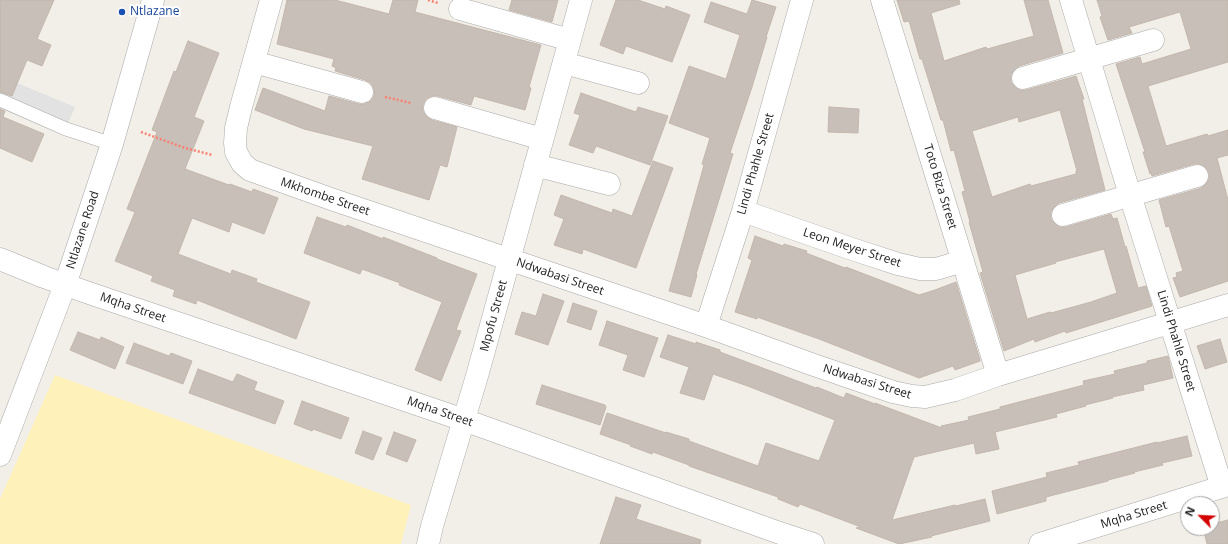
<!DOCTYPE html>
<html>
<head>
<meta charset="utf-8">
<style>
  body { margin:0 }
  #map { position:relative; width:1228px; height:544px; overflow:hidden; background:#f2efe9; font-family:"Open Sans",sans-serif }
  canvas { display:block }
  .north { position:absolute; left:1180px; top:496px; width:40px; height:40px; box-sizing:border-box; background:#fff; border:1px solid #a7a7a7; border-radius:50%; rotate:294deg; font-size:11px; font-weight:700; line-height:16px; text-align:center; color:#222 }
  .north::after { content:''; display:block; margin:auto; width:14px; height:18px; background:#d40000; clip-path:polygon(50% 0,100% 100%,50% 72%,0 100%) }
</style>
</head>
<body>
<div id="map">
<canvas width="1228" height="544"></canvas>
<div class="north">N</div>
</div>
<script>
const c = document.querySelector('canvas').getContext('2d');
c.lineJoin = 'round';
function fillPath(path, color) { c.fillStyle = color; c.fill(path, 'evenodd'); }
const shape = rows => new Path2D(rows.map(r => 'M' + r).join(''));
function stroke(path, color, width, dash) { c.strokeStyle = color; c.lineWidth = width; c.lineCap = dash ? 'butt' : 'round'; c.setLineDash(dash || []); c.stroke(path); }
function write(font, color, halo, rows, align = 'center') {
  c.font = font + ' "Open Sans",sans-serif'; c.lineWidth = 4; c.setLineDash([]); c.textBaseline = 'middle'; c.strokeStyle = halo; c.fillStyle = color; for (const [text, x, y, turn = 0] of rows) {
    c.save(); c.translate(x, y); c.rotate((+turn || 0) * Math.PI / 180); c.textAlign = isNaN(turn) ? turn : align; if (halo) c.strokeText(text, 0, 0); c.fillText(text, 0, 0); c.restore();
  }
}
fillPath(shape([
  [55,375,411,505,401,544,0,544,0,499]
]), '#fff1ba');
fillPath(shape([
  [0,76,75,107,64,133,0,103]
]), '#e2e2e2');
const building = shape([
  [0,0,54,0,37,39,51,45,42,66,27,60,12,96,0,92,0,0],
  [287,0,335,0,389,14,393,0,418,0,415,12,541,45,529,87,531,88,525,110,474,96,471,105,438,96,432,96,426,99,423,105,423,111,426,116,432,120,457,127,447,167,440,165,429,200,362,179,373,146,304,129,255,110,263,88,325,111,329,96,359,104,365,104,370,101,374,96,374,89,371,83,365,80,335,71,336,68,332,66,334,59,277,44,287,0],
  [512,0,558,0,552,22,509,10,512,0],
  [616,0,638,0,665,9,666,6,690,15,672,62,626,46,623,54,600,45,616,0],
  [752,0,776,7,766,37,767,37,752,87,730,153,733,154,696,274,697,275,691,297,669,291,704,165,702,164,710,138,669,123,689,66,726,79,740,35,704,22,711,2,747,14,752,0],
  [897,0,959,0,960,4,931,13,944,61,986,47,987,49,1034,36,1024,0,1048,0,1063,53,1019,66,1014,70,1011,75,1011,82,1015,87,1020,90,1026,90,1076,76,1084,99,1082,99,1105,190,1059,203,1054,207,1051,212,1051,219,1055,224,1060,227,1066,227,1111,214,1113,219,1117,218,1125,247,1126,246,1138,288,1146,286,1152,306,1066,333,1065,331,1035,342,1034,339,1004,351,980,273,983,272,969,222,970,222,962,192,965,191,954,150,951,151,943,120,941,120,922,59,920,59,909,21,904,22,897,0],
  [1060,110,1077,171,1076,171,1076,174,1031,186,1030,184,992,197,972,131,1018,117,1019,122,1060,110],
  [1104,249,1117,293,1091,302,1051,313,1050,312,1027,319,1015,275,1056,263,1055,262,1104,249],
  [1097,0,1228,0,1228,62,1148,86,1166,146,1207,134,1208,136,1228,130,1228,155,1217,158,1228,200,1228,281,1180,297,1173,278,1177,277,1176,273,1183,271,1169,226,1166,227,1159,200,1201,188,1206,184,1209,179,1209,173,1205,167,1200,164,1194,164,1152,176,1151,173,1150,174,1143,152,1145,152,1116,64,1140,57,1142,64,1191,49,1180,12,1129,27,1132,33,1108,40,1100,17,1102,16,1097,0],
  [188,41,219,53,194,117,204,121,185,169,229,185,230,184,252,192,253,189,278,198,264,234,232,222,229,232,192,218,178,254,231,274,232,270,257,279,256,282,310,302,296,339,197,300,196,304,173,296,175,290,151,281,153,276,115,261,135,212,127,209,157,132,152,130,174,71,176,72,188,41],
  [581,93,636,112,638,107,668,116,650,165,596,146,593,153,569,145,580,115,574,113,581,93],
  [829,107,859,109,858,133,828,132,829,107],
  [0,109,5,111,3,117,44,134,32,162,0,148,0,109],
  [653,161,673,168,636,268,583,249,582,254,554,245,564,219,554,215,561,195,612,213,613,209,632,216,653,161],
  [317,217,346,227,347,225,383,239,383,237,437,258,437,259,477,274,456,330,461,331,441,381,415,370,442,302,399,285,400,283,362,269,360,274,304,253,317,217],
  [755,236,783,246,784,244,807,251,806,253,845,268,846,267,919,295,935,290,956,282,980,360,980,361,955,370,953,366,919,378,819,339,757,317,757,319,735,312,752,260,748,258,755,236],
  [543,294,564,301,548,345,515,334,522,312,536,316,543,294],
  [573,303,597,311,591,330,567,322,573,303],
  [607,321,658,338,644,377,623,370,628,355,599,345,607,321],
  [78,332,100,340,101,337,124,347,115,369,70,350,78,332],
  [668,335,696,344,696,342,720,350,720,352,816,388,817,387,844,398,846,393,875,404,875,403,942,428,941,426,969,420,968,417,1000,409,1000,407,1084,385,1083,381,1115,374,1114,371,1147,363,1147,361,1168,356,1173,378,1143,385,1144,390,1112,397,1113,398,1085,405,1086,406,1056,414,1057,417,995,432,999,449,976,454,974,443,914,457,892,520,955,505,956,506,985,499,990,521,931,536,932,537,899,544,856,528,861,527,800,504,798,507,778,499,778,497,689,466,689,465,653,452,652,454,630,446,631,445,600,434,607,413,666,433,666,432,689,439,689,441,758,466,766,443,819,461,835,420,745,385,713,374,704,400,680,393,689,367,660,357,668,335],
  [1220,339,1227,362,1205,369,1197,346,1220,339],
  [134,343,169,356,171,353,192,361,183,384,126,363,134,343],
  [198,369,233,382,237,374,257,382,254,390,284,401,275,424,189,393,198,369],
  [542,385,605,405,606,407,600,425,536,404,542,385],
  [302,401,349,418,341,439,313,429,312,431,294,424,302,401],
  [363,431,382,438,373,460,355,453,363,431],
  [394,432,416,440,407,462,386,454,394,432],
  [1187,436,1192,456,1162,463,1163,465,1134,472,1135,473,1108,480,1108,481,1046,497,1046,501,997,514,992,491,1047,477,1046,473,1079,465,1078,462,1157,442,1157,443,1187,436],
  [616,497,641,505,636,519,701,540,700,544,600,544,616,497],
  [1228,520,1228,544,1207,544,1203,528,1212,528,1212,524,1228,520]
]);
fillPath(building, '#c7bfb8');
stroke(building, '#c4b6ab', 1);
const service = shape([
  [0,100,66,129,112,144]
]);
const minor = shape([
  [271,0,241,107,236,128,235,143,236,152,242,163,250,170,331,199,706,326,814,365,893,392,912,396,925,397,955,390,998,375,1228,305],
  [882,0,998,375],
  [1071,0,1130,195,1222,487],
  [460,9,570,40],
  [254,62,362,92],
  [564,63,638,83],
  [1023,78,1153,40],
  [435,108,542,139],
  [535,165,609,184],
  [743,211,852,249,898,264,920,269,936,269,963,261],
  [1063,215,1197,176],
  [0,259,44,277,86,292,464,420,777,532,813,544],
  [706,326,743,211,802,0],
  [428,544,432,526,477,376,581,0],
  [1040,544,1228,485]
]);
const tertiary = shape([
  [0,455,65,285,112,144,153,0]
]);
stroke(service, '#a9a9a9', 14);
stroke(minor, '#a9a9a9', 23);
stroke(tertiary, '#a9a9a9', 23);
stroke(shape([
  [428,0,438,3],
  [385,97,411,103],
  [141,132,185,148,212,155]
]), '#fa8072', 2.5, [2, 2]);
stroke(service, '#fff', 13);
stroke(minor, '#fff', 22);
stroke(tertiary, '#fff', 22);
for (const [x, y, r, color] of [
  [122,12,4,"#1a4fb4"]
]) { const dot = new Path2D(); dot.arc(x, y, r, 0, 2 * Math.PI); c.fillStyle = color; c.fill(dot); stroke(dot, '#fff', 1.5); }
write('12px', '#164399', '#fff', [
  ["Ntlazane",130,12]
], 'left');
write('12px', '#222', '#fff', [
  ["Lindi Phahle Street",756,164,-74],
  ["Toto Biza Street",940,187,73],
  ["Mkhombe Street",325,197,19],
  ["Ntlazane Road",83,230,-72],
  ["Leon Meyer Street",852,248,18],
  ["Ndwabasi Street",560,277,19],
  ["Mqha Street",133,308,19],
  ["Mpofu Street",494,316,-75],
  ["Lindi Phahle Street",1176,341,73],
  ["Ndwabasi Street",867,382,17],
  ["Mqha Street",440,412,19],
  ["Mqha Street",1134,515,-17]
]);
</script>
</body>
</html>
